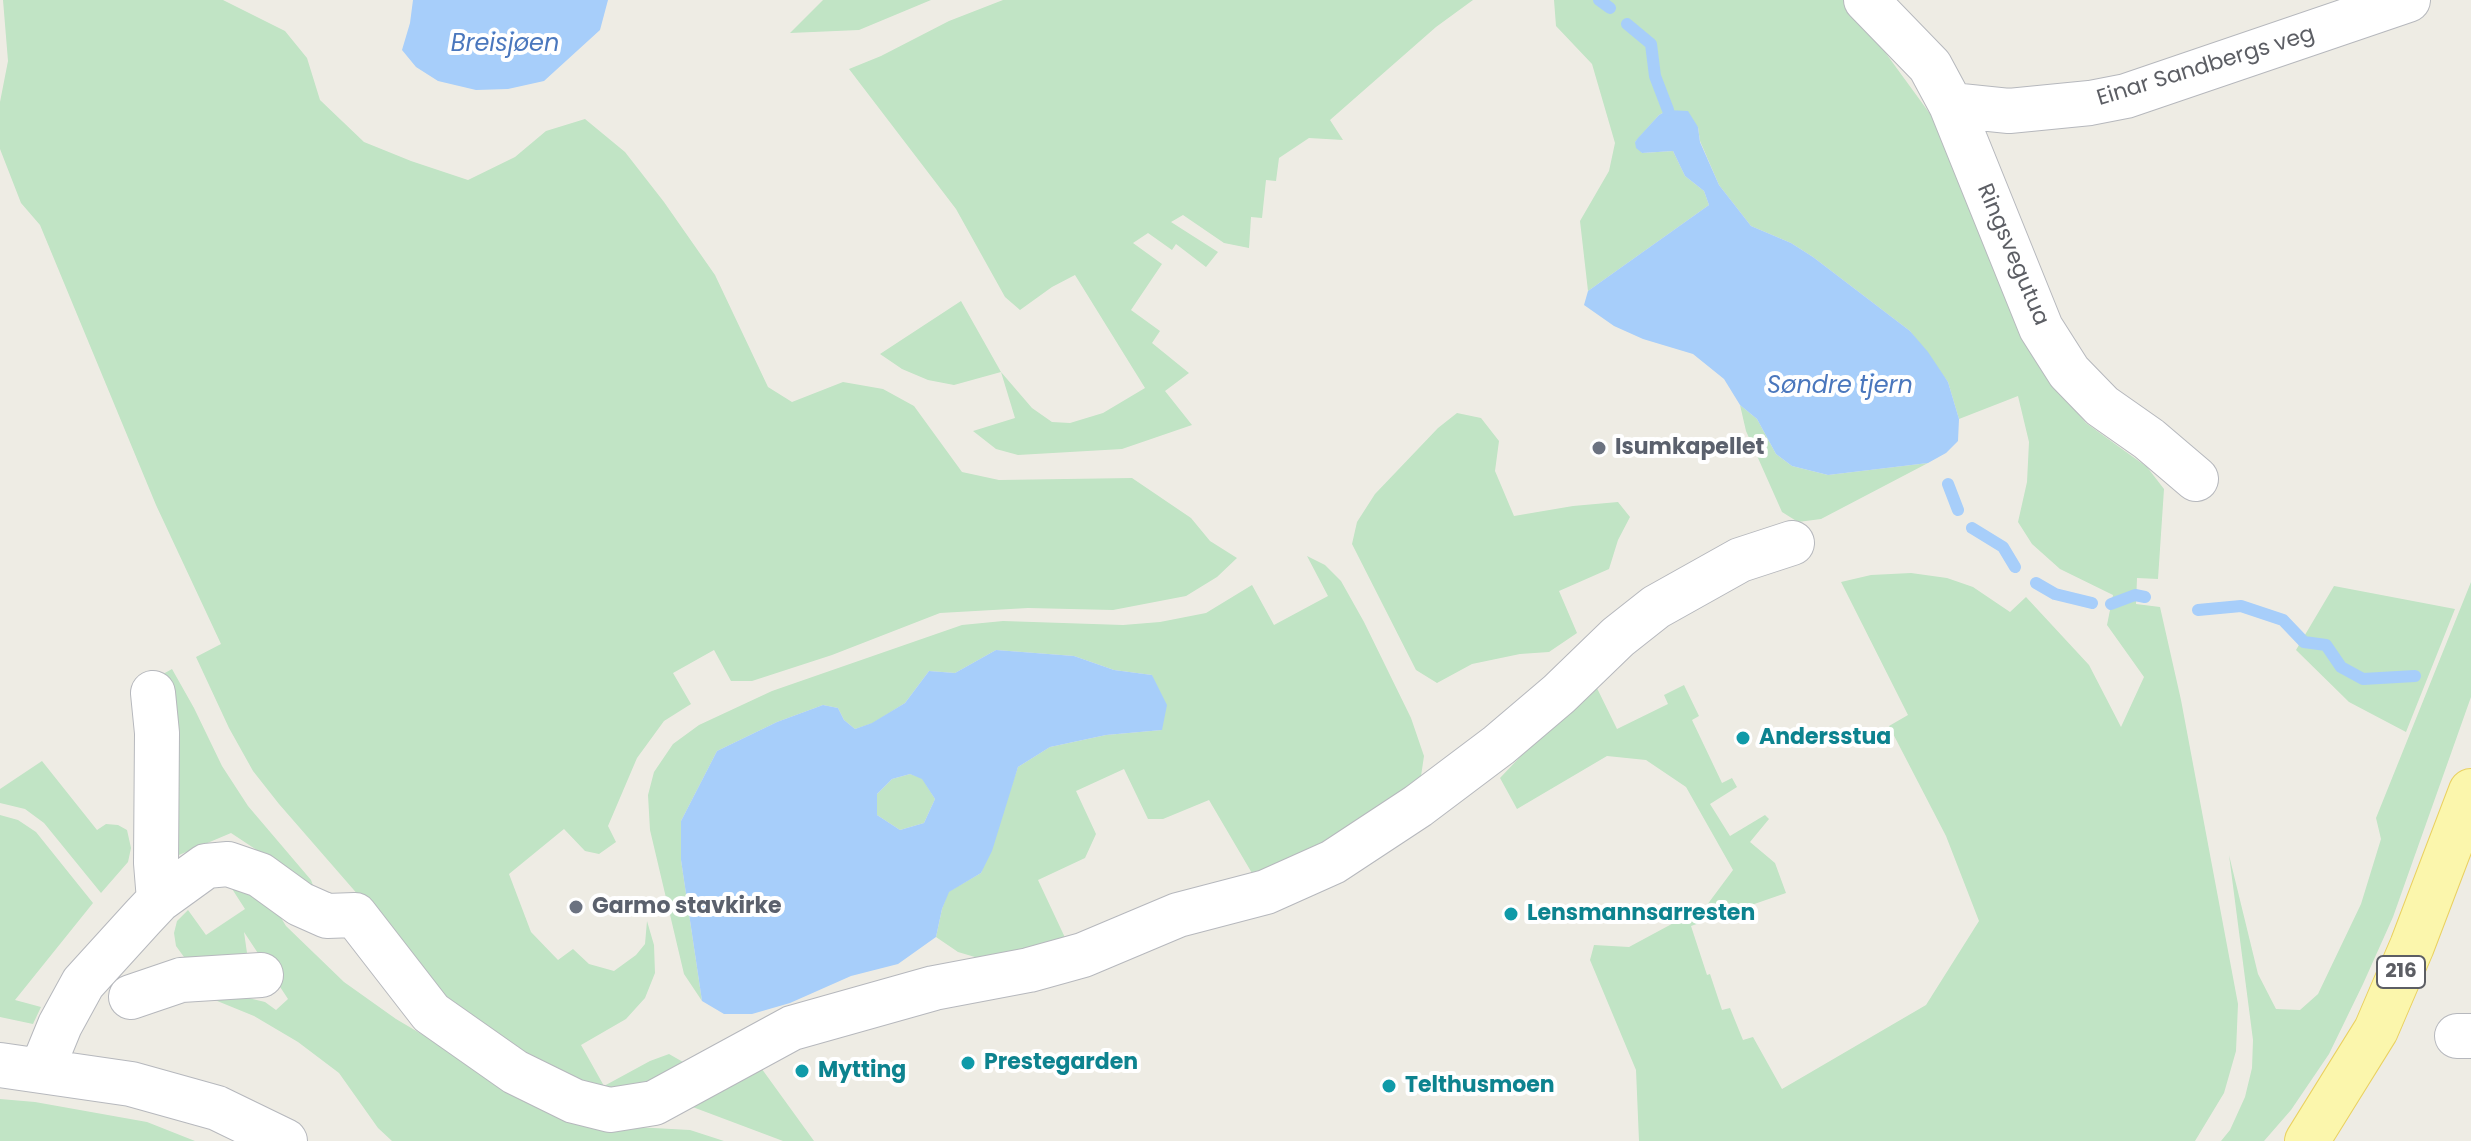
<!DOCTYPE html>
<html>
<head>
<meta charset="utf-8">
<style>
  body { margin:0 }
  canvas { display:block; background:#eeece4 }
</style>
</head>
<body>
<canvas width="2471" height="1141"></canvas>
<script>
const c = document.querySelector('canvas').getContext('2d');
c.lineJoin = 'round';
function fillPath(path, color) { c.fillStyle = color; c.fill(path, 'evenodd'); }
const shape = rows => new Path2D(rows.map(r => 'M' + r).join(''));
function stroke(path, color, width, dash) { c.strokeStyle = color; c.lineWidth = width; c.lineCap = dash ? 'butt' : 'round'; c.setLineDash(dash || []); c.stroke(path); }
function write(font, color, halo, rows, align = 'center') {
  c.font = font + ' Poppins,sans-serif'; c.lineWidth = 8; c.setLineDash([]); c.textBaseline = 'middle'; c.strokeStyle = halo; c.fillStyle = color; for (const [text, x, y, turn = 0] of rows) {
    c.save(); c.translate(x, y); c.rotate((+turn || 0) * Math.PI / 180); c.textAlign = isNaN(turn) ? turn : align; if (halo) c.strokeText(text, 0, 0); c.fillText(text, 0, 0); c.restore();
  }
}
fillPath(shape([
  [3,0,223,0,285,31,307,58,320,100,364,142,411,161,468,180,515,157,546,131,585,119,625,152,664,202,715,275,768,387,792,402,843,382,883,389,914,406,962,472,999,480,1132,478,1191,518,1210,541,1237,558,1217,577,1186,596,1113,610,1028,608,940,613,832,655,752,681,731,681,714,650,673,673,691,704,664,721,637,758,608,826,616,842,599,854,585,851,564,829,509,874,531,932,558,960,573,949,589,964,614,971,636,955,645,944,647,921,654,945,655,973,645,998,626,1019,581,1045,604,1086,650,1061,669,1054,683,1062,682,1071,602,1100,436,1009,380,920,279,804,253,771,229,728,196,657,221,644,156,505,40,225,21,203,0,149,0,102,8,61],
  [823,0,931,0,859,30,790,33],
  [1003,0,1473,0,1436,27,1330,120,1343,140,1309,138,1279,158,1276,181,1266,180,1262,218,1251,217,1249,248,1224,243,1183,215,1171,222,1218,252,1206,267,1176,244,1172,250,1148,233,1133,243,1162,264,1131,310,1160,331,1152,343,1189,373,1165,391,1192,425,1122,449,1018,455,996,449,973,431,1015,418,1001,372,954,385,928,380,902,369,880,354,961,301,1001,372,1032,408,1052,422,1070,423,1103,413,1145,388,1075,275,1052,287,1020,310,1005,297,956,209,849,69,881,56,949,21],
  [1554,0,1847,0,1944,133,2056,387,2086,423,2147,467,2164,489,2158,579,2137,578,2136,604,2160,607,2181,700,2238,1004,2236,1051,2224,1093,2195,1141,1639,1141,1636,1070,1590,960,1594,945,1629,947,1707,905,1733,870,1686,787,1646,760,1607,756,1517,809,1500,778,1593,680,1617,729,1668,704,1664,695,1684,685,1699,716,1692,720,1722,783,1732,778,1737,787,1710,804,1730,836,1765,815,1769,819,1750,842,1775,863,1786,893,1691,926,1707,975,1710,974,1722,1010,1730,1008,1743,1040,1753,1037,1782,1089,1926,1005,1979,921,1946,836,1889,726,1908,715,1841,582,1871,575,1911,573,1947,578,1973,587,2010,612,2026,597,2089,665,2121,727,2144,677,2107,625,2113,595,2060,569,2032,544,2018,522,2027,482,2029,442,2018,396,1959,419,1948,382,1910,331,1813,257,1791,243,1751,226,1719,185,1700,141,1698,127,1668,110,1659,115,1635,142,1642,153,1673,151,1685,176,1704,191,1709,205,1588,291,1580,221,1609,171,1615,143,1592,64,1556,26],
  [1740,405,1757,419,1776,454,1792,466,1828,475,1928,463,1821,519,1798,522,1782,512,1746,431],
  [1457,413,1481,418,1499,441,1495,471,1514,516,1573,506,1618,502,1630,517,1618,540,1609,569,1559,591,1577,633,1549,652,1520,654,1472,664,1437,683,1416,670,1352,544,1357,522,1375,494,1438,428],
  [1307,556,1325,565,1341,581,1364,622,1411,718,1424,756,1420,783,1397,804,1256,880,1209,800,1163,819,1148,819,1124,769,1076,791,1096,834,1085,858,1038,880,1068,944,985,960,958,952,936,937,942,909,948,892,981,873,1018,767,1050,747,1106,735,1162,730,1152,675,1114,670,1074,656,996,650,955,673,929,671,905,703,873,723,855,729,844,720,838,708,823,705,777,722,717,751,681,821,681,860,702,1001,684,974,650,830,648,795,654,772,673,744,699,725,772,691,962,625,1003,621,1123,625,1160,622,1206,613,1252,585,1274,625,1328,596],
  [2471,582,2471,697,2393,917,2363,984,2329,1054,2291,1110,2264,1141,2221,1141,2230,1130,2245,1097,2252,1068,2253,1040,2229,855,2258,974,2276,1009,2300,1010,2318,994,2361,904,2381,839,2376,818],
  [2334,586,2455,609,2406,732,2349,702,2296,650],
  [172,669,194,708,222,766,248,806,311,880,314,888,231,833,179,855,171,843,163,674],
  [42,761,97,830,106,824,118,825,127,830,131,848,128,862,101,893,44,823,25,809,0,803,0,789],
  [910,774,922,778,935,799,924,823,900,830,877,815,877,794,892,779],
  [0,815,18,820,36,832,93,903,15,1000,41,1007,33,1024,0,1017],
  [227,881,275,908,286,926,344,982,396,1019,445,1048,598,1125,690,1130,724,1141,392,1141,378,1128,339,1073,298,1042,254,1016,205,996,207,988,265,1002,276,1010,288,999,244,932,247,953,241,959,192,962,184,957,176,946,174,933,177,921,188,910,206,935,245,909],
  [759,1065,814,1141,783,1141,682,1103],
  [0,1099,35,1102,147,1122,195,1141,0,1141]
]), '#c1e4c5');
fillPath(shape([
  [413,0,608,0,600,30,544,81,508,89,476,90,438,81,416,67,402,50,410,23],
  [1668,110,1688,111,1698,127,1700,142,1719,185,1751,226,1791,243,1813,257,1910,331,1928,352,1948,382,1959,419,1958,441,1946,453,1928,463,1828,475,1792,466,1776,454,1757,419,1740,405,1724,379,1693,354,1643,339,1614,326,1584,305,1588,291,1709,205,1704,191,1685,176,1673,151,1642,153,1636,148,1635,142,1638,138,1659,115],
  [996,650,1074,656,1114,670,1152,675,1167,705,1162,730,1106,735,1050,747,1018,767,992,851,981,873,949,892,942,909,936,937,898,964,851,976,790,1003,752,1014,724,1014,702,1001,681,860,681,821,717,751,777,722,823,705,838,708,844,720,855,729,872,723,905,703,929,671,955,673],
  [910,774,922,779,935,799,924,823,900,830,877,815,877,794,892,779]
]), '#a7cefa');
stroke(shape([
  [1599,0,1610,8],
  [1627,24,1651,44,1655,76,1668,110],
  [1948,484,1958,510],
  [1972,528,2003,547,2015,567],
  [2036,583,2055,594,2092,603],
  [2111,604,2135,595,2145,597],
  [2198,610,2241,606,2283,620,2304,642,2326,645,2341,667,2363,679,2415,676]
]), '#a7cefa', 12);
const minor = shape([
  [1866,0,1930,66,1951,105,2041,328,2069,372,2102,406,2149,439,2196,479],
  [1951,105,2009,111,2090,103,2126,96,2408,0],
  [153,693,157,733,156,863,159,900],
  [131,997,181,980,261,975],
  [2457,1036,2471,1036],
  [0,1065,131,1084,217,1108,285,1141],
  [42,1069,60,1025,83,983,143,917,159,900,206,866,228,864,260,875,300,904,327,916,355,915,431,1013,515,1072,574,1101,610,1110,654,1103,792,1028,934,988,1029,970,1083,955,1178,915,1266,892,1333,862,1418,806,1499,745,1559,694,1618,637,1656,607,1740,560,1792,543]
]);
const major = shape([
  [2307,1141,2376,1030,2412,946,2471,791]
]);
stroke(minor, '#b6b8bd', 46);
stroke(major, '#ead160', 46);
stroke(minor, '#fff', 44);
stroke(major, '#fbf6ac', 44);
for (const [x, y, r, color] of [
  [1599,448,8,"#6b7280"],
  [1743,738,8,"#0f9aa8"],
  [576,907,8,"#6b7280"],
  [1511,914,8,"#0f9aa8"],
  [968,1063,8,"#0f9aa8"],
  [802,1071,8,"#0f9aa8"],
  [1389,1086,8,"#0f9aa8"]
]) { const dot = new Path2D(); dot.arc(x, y, r, 0, 2 * Math.PI); c.fillStyle = color; c.fill(dot); stroke(dot, '#fff', 3); }
for (const [x, y, w] of [
  [2401,972,48]
]) { const box = new Path2D(); box.roundRect(x - w / 2, y - 16, w, 32, 6); c.fillStyle = '#fff'; c.fill(box); stroke(box, '#5c5e64', 2); }
write('bold 20px', '#5c5e64', null, [
  ["216",2401,972]
]);
write('22px', '#5c5e64', '#fff', [
  ["Einar Sandbergs veg",2206,67,-17],
  ["Ringsvegutua",2012,255,67]
]);
write('bold 22px', '#5b616d', '#fff', [
  ["Isumkapellet",1615,448],
  ["Garmo stavkirke",592,907]
], 'left');
write('bold 22px', '#0d838f', '#fff', [
  ["Andersstua",1759,738],
  ["Lensmannsarresten",1527,914],
  ["Prestegarden",984,1063],
  ["Mytting",818,1071],
  ["Telthusmoen",1405,1086]
], 'left');
write('italic 24px', '#4a77bd', '#fff', [
  ["Breisjøen",505,45],
  ["Søndre tjern",1840,387]
]);
</script>
</body>
</html>
